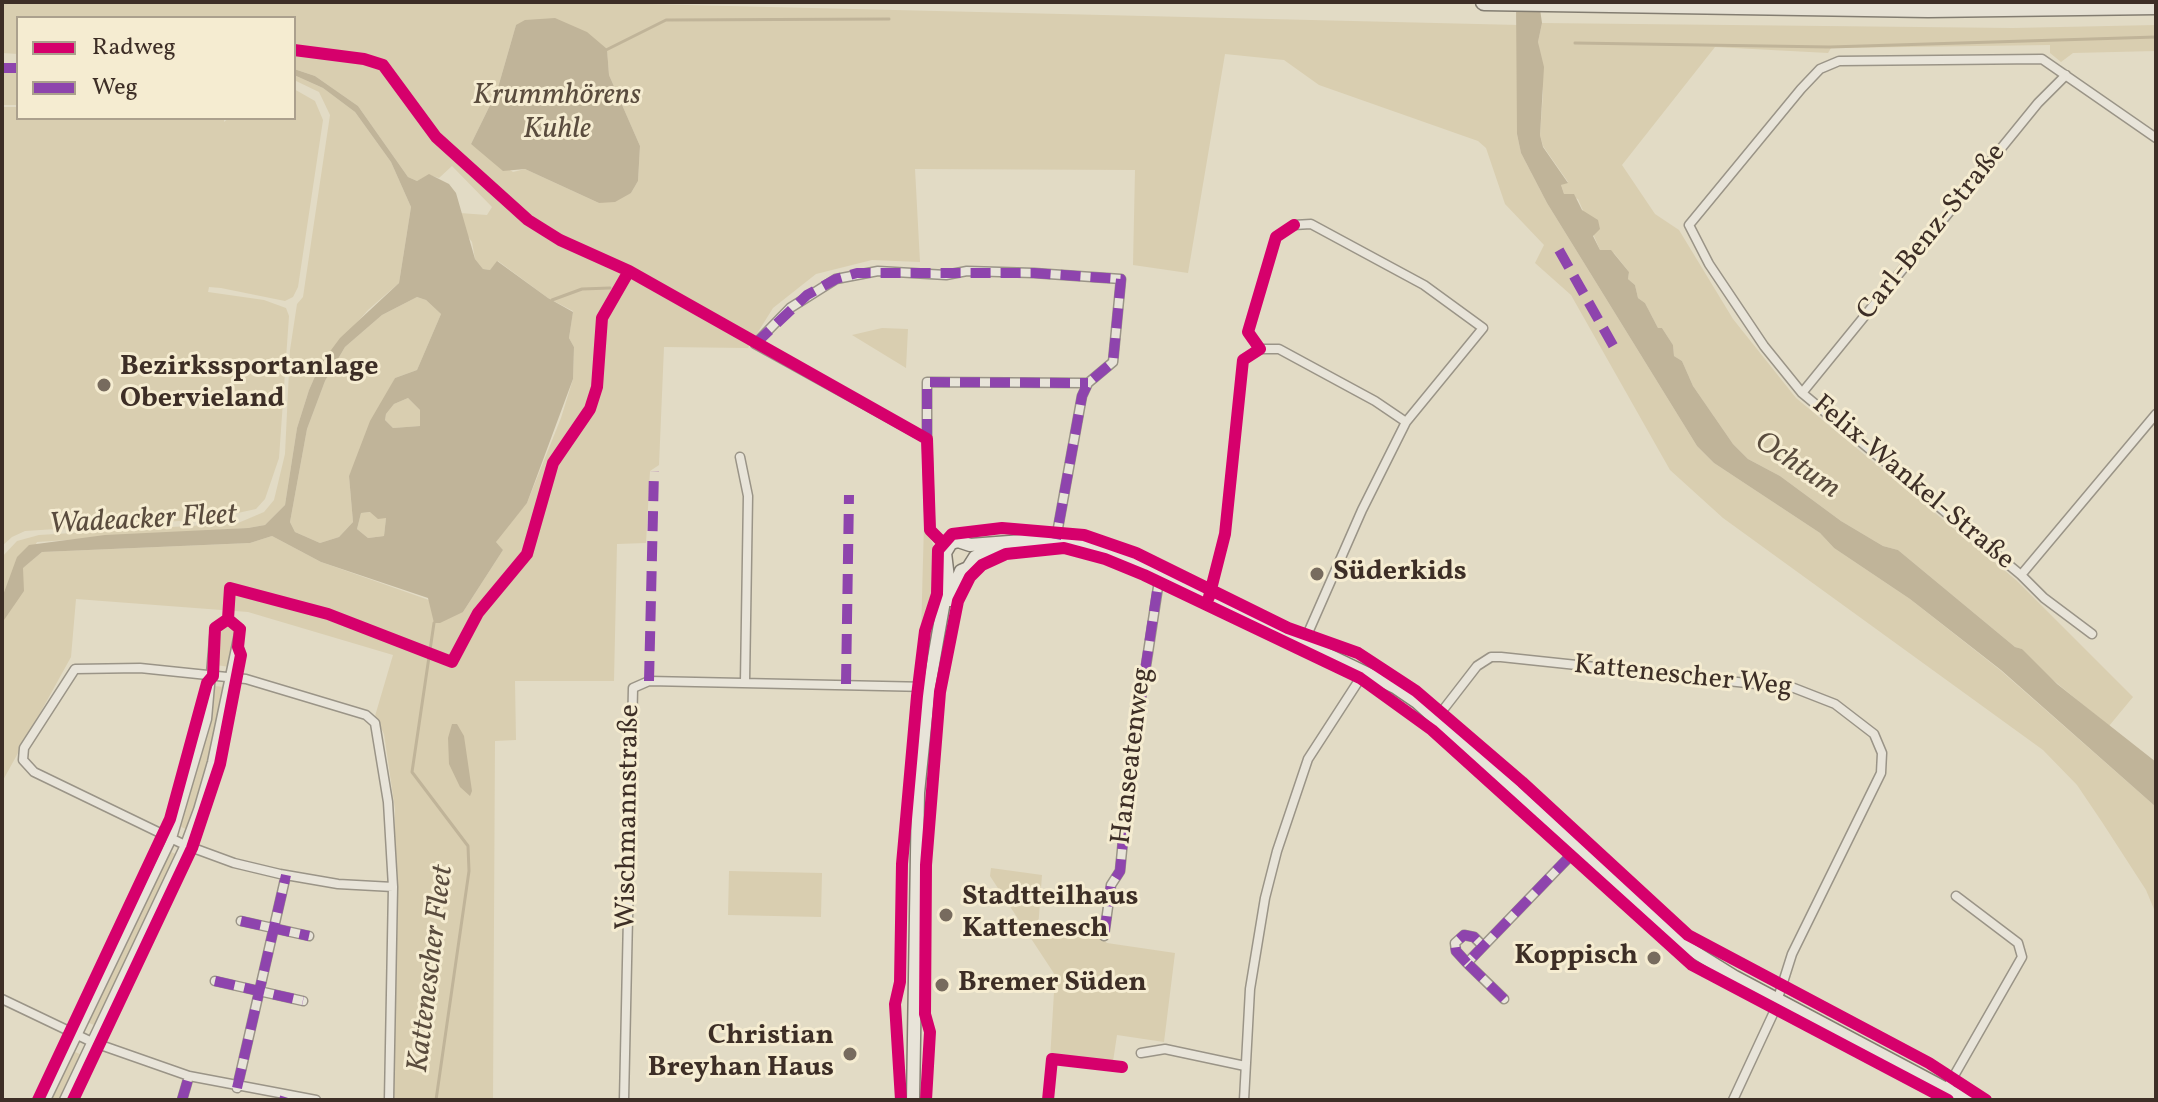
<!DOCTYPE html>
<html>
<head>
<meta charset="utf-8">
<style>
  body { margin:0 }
  #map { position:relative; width:2158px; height:1102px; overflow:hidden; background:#e2dbc5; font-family:Vollkorn,serif }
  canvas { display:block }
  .frame { position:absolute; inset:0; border:4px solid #3d2e26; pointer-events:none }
  .legend { position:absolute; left:16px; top:16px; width:280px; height:104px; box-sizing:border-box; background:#f5ecd1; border:2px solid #aba08d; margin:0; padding:10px 14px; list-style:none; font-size:24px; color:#3d2e26 }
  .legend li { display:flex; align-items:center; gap:16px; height:40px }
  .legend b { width:40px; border:2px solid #aba08d }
</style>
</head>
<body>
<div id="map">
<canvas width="2158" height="1102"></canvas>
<div class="frame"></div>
<ul class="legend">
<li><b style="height:10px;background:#d6006c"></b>Radweg</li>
<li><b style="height:10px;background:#8e44ad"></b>Weg</li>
</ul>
</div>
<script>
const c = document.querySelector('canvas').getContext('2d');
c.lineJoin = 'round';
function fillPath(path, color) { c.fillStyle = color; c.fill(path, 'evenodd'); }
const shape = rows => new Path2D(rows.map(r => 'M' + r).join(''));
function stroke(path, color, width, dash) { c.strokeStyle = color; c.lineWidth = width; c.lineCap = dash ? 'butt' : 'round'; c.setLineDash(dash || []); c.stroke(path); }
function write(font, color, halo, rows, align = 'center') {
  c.font = font + ' Vollkorn,serif'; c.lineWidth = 6; c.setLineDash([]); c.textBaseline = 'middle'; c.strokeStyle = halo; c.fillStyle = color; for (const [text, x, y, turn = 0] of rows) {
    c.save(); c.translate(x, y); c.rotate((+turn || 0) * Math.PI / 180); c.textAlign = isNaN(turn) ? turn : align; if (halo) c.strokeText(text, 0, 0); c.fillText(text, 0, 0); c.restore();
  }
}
fillPath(shape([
  [2,2,562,2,1519,25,1517,134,1521,153,1547,203,1697,446,1714,463,1820,533,1834,548,1910,599,2000,670,2156,807,2156,914,2146,890,2102,822,2077,785,2043,750,1723,518,1670,470,1571,295,1535,263,1544,245,1505,204,1486,148,1478,141,1319,85,1284,60,1225,54,1188,273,1133,265,1135,170,915,169,920,262,872,260,816,274,773,308,748,348,664,347,659,465,650,471,646,543,617,544,614,681,515,681,516,740,495,741,493,1100,394,1100,395,809,384,734,375,716,393,655,248,612,76,599,71,657,2,782,2,557,17,541,39,535,238,523,264,512,274,500,285,454,290,350,297,304,303,297,330,115,319,92,294,80,294,75,323,88,355,112,391,162,411,207,399,283,368,310,320,365,309,390,297,428,285,505,265,525,248,528,37,542,24,567,42,552,250,543,272,536,321,562,463,612,503,550,496,542,500,534,527,503,561,418,573,379,574,347,569,338,573,311,548,298,498,261,490,270,483,269,475,259,472,242,465,233,460,213,487,215,492,207,452,166,439,178,429,175,417,181,408,177,358,106,315,76,294,69,294,54,349,62,368,55,294,45,294,18,18,18,18,54,2,53],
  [516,25,607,49,609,75,640,146,638,181,631,193,599,203,525,169,513,172,471,144,497,91],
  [1542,23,2013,28,2156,25,2156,51,2073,53,2061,62,2050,53,2050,45,1831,48,1828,53,1715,47,1622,165,1655,214,1679,230,1733,319,1796,398,2016,580,2133,697,2109,726,2031,662,2022,649,2015,647,1898,550,1883,546,1841,521,1780,476,1748,459,1733,444,1693,386,1682,361,1674,356,1673,345,1662,328,1658,328,1645,303,1638,298,1635,285,1628,279,1629,272,1614,253,1600,250,1578,199,1564,194,1561,185,1568,182,1543,146,1540,135,1543,93,1538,42],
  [2,70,18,71,18,105,2,105],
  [294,89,315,101,323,120,298,287,293,297,285,301,221,288,209,287,208,292,264,300,286,308,289,316,279,458,265,499,256,509,210,519,25,531,12,537,2,546,2,107,18,107,18,118,224,118,224,122,229,118,294,118],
  [417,297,426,300,441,314,417,370,395,378,349,476,353,522,339,537,320,543,295,532,290,522,307,429,325,381,345,347,382,315],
  [882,328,908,329,906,368,852,335],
  [408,398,420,410,420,426,393,428,385,420,386,414,394,404],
  [371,512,386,518,384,536,368,538,357,529,361,513],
  [924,524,934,547,933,601,924,634,921,634],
  [227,622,238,630,230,667,216,665,218,629],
  [214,686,225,687,210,761,188,830,179,826,200,758],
  [169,851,178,855,96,1026,87,1022],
  [991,868,1042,875,1038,929,1100,936,1107,943,1175,953,1164,1042,1117,1035,1112,1068,1050,1060,1055,975,990,876],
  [729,871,822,873,821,917,728,915],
  [73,1051,82,1055,61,1100,50,1100]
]), '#d9ceb0');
fillPath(shape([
  [1516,2,1539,2,1542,23,1538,42,1544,67,1540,135,1543,147,1568,183,1561,185,1564,194,1574,194,1582,210,1598,220,1600,229,1593,236,1600,250,1611,250,1629,272,1628,279,1635,285,1638,298,1645,303,1658,328,1662,328,1673,345,1674,356,1682,361,1693,386,1733,444,1748,459,1780,476,1841,521,1883,546,1898,550,2015,647,2022,649,2057,684,2156,762,2156,807,2001,670,1910,599,1834,548,1820,533,1714,463,1697,446,1547,203,1521,153,1517,134],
  [555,18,587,32,607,49,609,75,640,146,638,181,631,193,615,202,599,203,525,169,503,171,471,144,497,91,516,25,525,20],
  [294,69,315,76,358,106,408,177,417,181,429,174,449,184,456,193,475,259,483,269,490,270,497,261,548,298,573,312,569,338,574,347,573,379,527,503,496,542,503,550,463,612,440,623,434,623,428,598,321,562,272,536,250,543,42,552,23,568,24,591,4,620,2,629,2,598,17,557,29,545,105,535,248,528,265,525,285,505,297,428,309,390,320,365,340,338,399,283,411,207,391,162,355,112,323,88,294,75],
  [417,297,426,300,441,314,417,370,395,378,370,421,349,476,353,522,339,537,320,543,295,532,290,522,307,429,325,381,345,347,382,315],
  [408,398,420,410,420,426,393,428,385,420,386,414,394,404],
  [370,512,378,519,386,518,384,536,368,538,357,529,361,513],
  [452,724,457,724,464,736,472,791,470,796,460,787,449,764,448,738]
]), '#c0b499');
stroke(shape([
  [1575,43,1830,47,2156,37],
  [604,51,666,20,889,19],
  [552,300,582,289,610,288],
  [434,623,412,772,468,846,469,871,436,1100]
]), '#c0b499', 3);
const street = shape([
  [1294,225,1311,224,1424,285,1483,328,1406,422,1362,510,1304,642],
  [1260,349,1279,349,1375,401,1406,422],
  [1802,393,2038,103,2066,75],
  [927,439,927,382,1088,383],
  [740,457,748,496,745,682],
  [947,548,930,530,927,439,755,344,790,308,836,279,878,271,946,275,967,271,1034,273,1121,279,1113,362,1088,383,1082,396,1056,539],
  [2021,575,1802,393,1764,346,1709,264,1689,225,1801,89,1820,69,1839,61,2042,59,2156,138],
  [2092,634,2044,598,2021,575,2156,414],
  [1436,719,1477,666,1491,657,1501,657,1794,688,1835,704,1874,734,1882,753,1881,773,1792,954,1773,1014,1733,1100],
  [241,921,309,936],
  [1104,936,1111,885,1120,871,1129,777,1160,574],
  [1467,963,1456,951,1455,943,1464,935,1474,937,1483,946],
  [215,981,303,1001],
  [2,999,92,1042,189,1076,316,1100],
  [1504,999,1467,963,1577,849],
  [1141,1053,1165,1049,1245,1066],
  [237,1088,286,875],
  [1947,1088,2022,957,2018,943,1956,896],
  [46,1100,172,838,207,719,215,628,228,619,240,629,212,762,198,810,185,845,64,1100],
  [182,1100,189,1076],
  [389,1100,393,887,388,802,375,723,366,715,246,679,140,668,75,669,24,748,23,760,34,772,185,845,234,863,280,874,338,884,393,887],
  [624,1100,633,688,649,681,929,687],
  [1244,1100,1250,989,1265,898,1277,851,1308,759,1365,671]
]);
const secondary = shape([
  [950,600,961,571,968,568,975,557,1006,547],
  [913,1100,918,793,929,687,948,578,945,553,951,543,958,541,970,545,1049,539,1070,539,1132,561,1395,687,1417,702,1682,944,1735,977,1967,1100]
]);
const highway = shape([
  [1484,2,1928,9,2156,6]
]);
stroke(street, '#9a9487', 11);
stroke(secondary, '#837d71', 15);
stroke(highway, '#837d71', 19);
stroke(street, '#e8e4d9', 8);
stroke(secondary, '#e8e4d9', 12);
stroke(highway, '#e5e0d3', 16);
stroke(shape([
  [2,68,18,68],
  [1559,250,1615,349],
  [755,344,807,295,836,279,857,273,1034,273,1121,279,1113,362,1088,383,1082,396,1056,539],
  [927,439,927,382,1088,383],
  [649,681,654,471],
  [846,684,849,495],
  [241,921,309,936],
  [1104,936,1111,885,1120,871,1129,777,1159,578],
  [1467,963,1456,951,1455,943,1464,935,1474,937,1483,946],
  [215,981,303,1001],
  [1504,999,1467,963,1574,852],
  [237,1088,286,875],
  [182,1100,189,1076],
  [284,1100,285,1097]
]), '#8e44ad', 10, [20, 10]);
stroke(shape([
  [294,50,364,59,383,65,436,137,528,220,560,240,629,271,927,439,930,530,942,542],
  [1209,597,1225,534,1243,360,1260,349,1248,332,1276,237,1294,225],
  [228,619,230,588,328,614,452,662,478,613,527,554,553,463,590,409,597,387,602,318,629,271],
  [38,1100,170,819,207,683,213,676,215,628,228,619],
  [73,1100,192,848,220,764,241,655,238,647,240,629,228,619],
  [901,1100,895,1004,900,982,902,864,917,696,925,631,937,594,938,550,952,534,1002,528,1084,535,1136,553,1288,628,1358,653,1416,691,1522,782,1688,935,1929,1063,1986,1100],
  [926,1100,930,1032,925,1014,926,865,940,692,958,601,970,577,982,565,1006,554,1064,548,1105,559,1144,575,1360,678,1432,730,1692,965,1948,1100],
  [1048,1100,1052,1059,1122,1067]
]), '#d6006c', 12);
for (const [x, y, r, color] of [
  [104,385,8,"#776b5e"],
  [1317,574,8,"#776b5e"],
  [946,915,8,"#776b5e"],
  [1654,958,8,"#776b5e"],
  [942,985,8,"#776b5e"],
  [850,1054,8,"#776b5e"]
]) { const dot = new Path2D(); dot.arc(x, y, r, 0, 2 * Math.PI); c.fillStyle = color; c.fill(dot); stroke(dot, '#f5ecd1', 3); }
write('28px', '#3d2e26', '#f5ecd1', [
  ["Carl-Benz-Straße",1933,233,-51],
  ["Felix-Wankel-Straße",1912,484,40],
  ["Kattenescher Weg",1683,678,6],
  ["Hanseatenweg",1134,756,-83],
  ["Wischmannstraße",630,817,-89]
]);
write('bold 28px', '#3d2e26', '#f5ecd1', [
  ["Bezirkssportanlage",120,369],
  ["Obervieland",120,401],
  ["Süderkids",1333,574],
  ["Stadtteilhaus",962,899],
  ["Kattenesch",962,931],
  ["Koppisch",1638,958,"right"],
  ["Bremer Süden",958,985],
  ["Christian",834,1038,"right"],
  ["Breyhan Haus",834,1070,"right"]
], 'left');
write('italic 30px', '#5a4c3e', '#f5ecd1', [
  ["Krummhörens",557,97],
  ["Kuhle",557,131],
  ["Ochtum",1796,467,34],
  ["Wadeacker Fleet",143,522,-3],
  ["Kattenescher Fleet",433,969,-83]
]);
</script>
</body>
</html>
